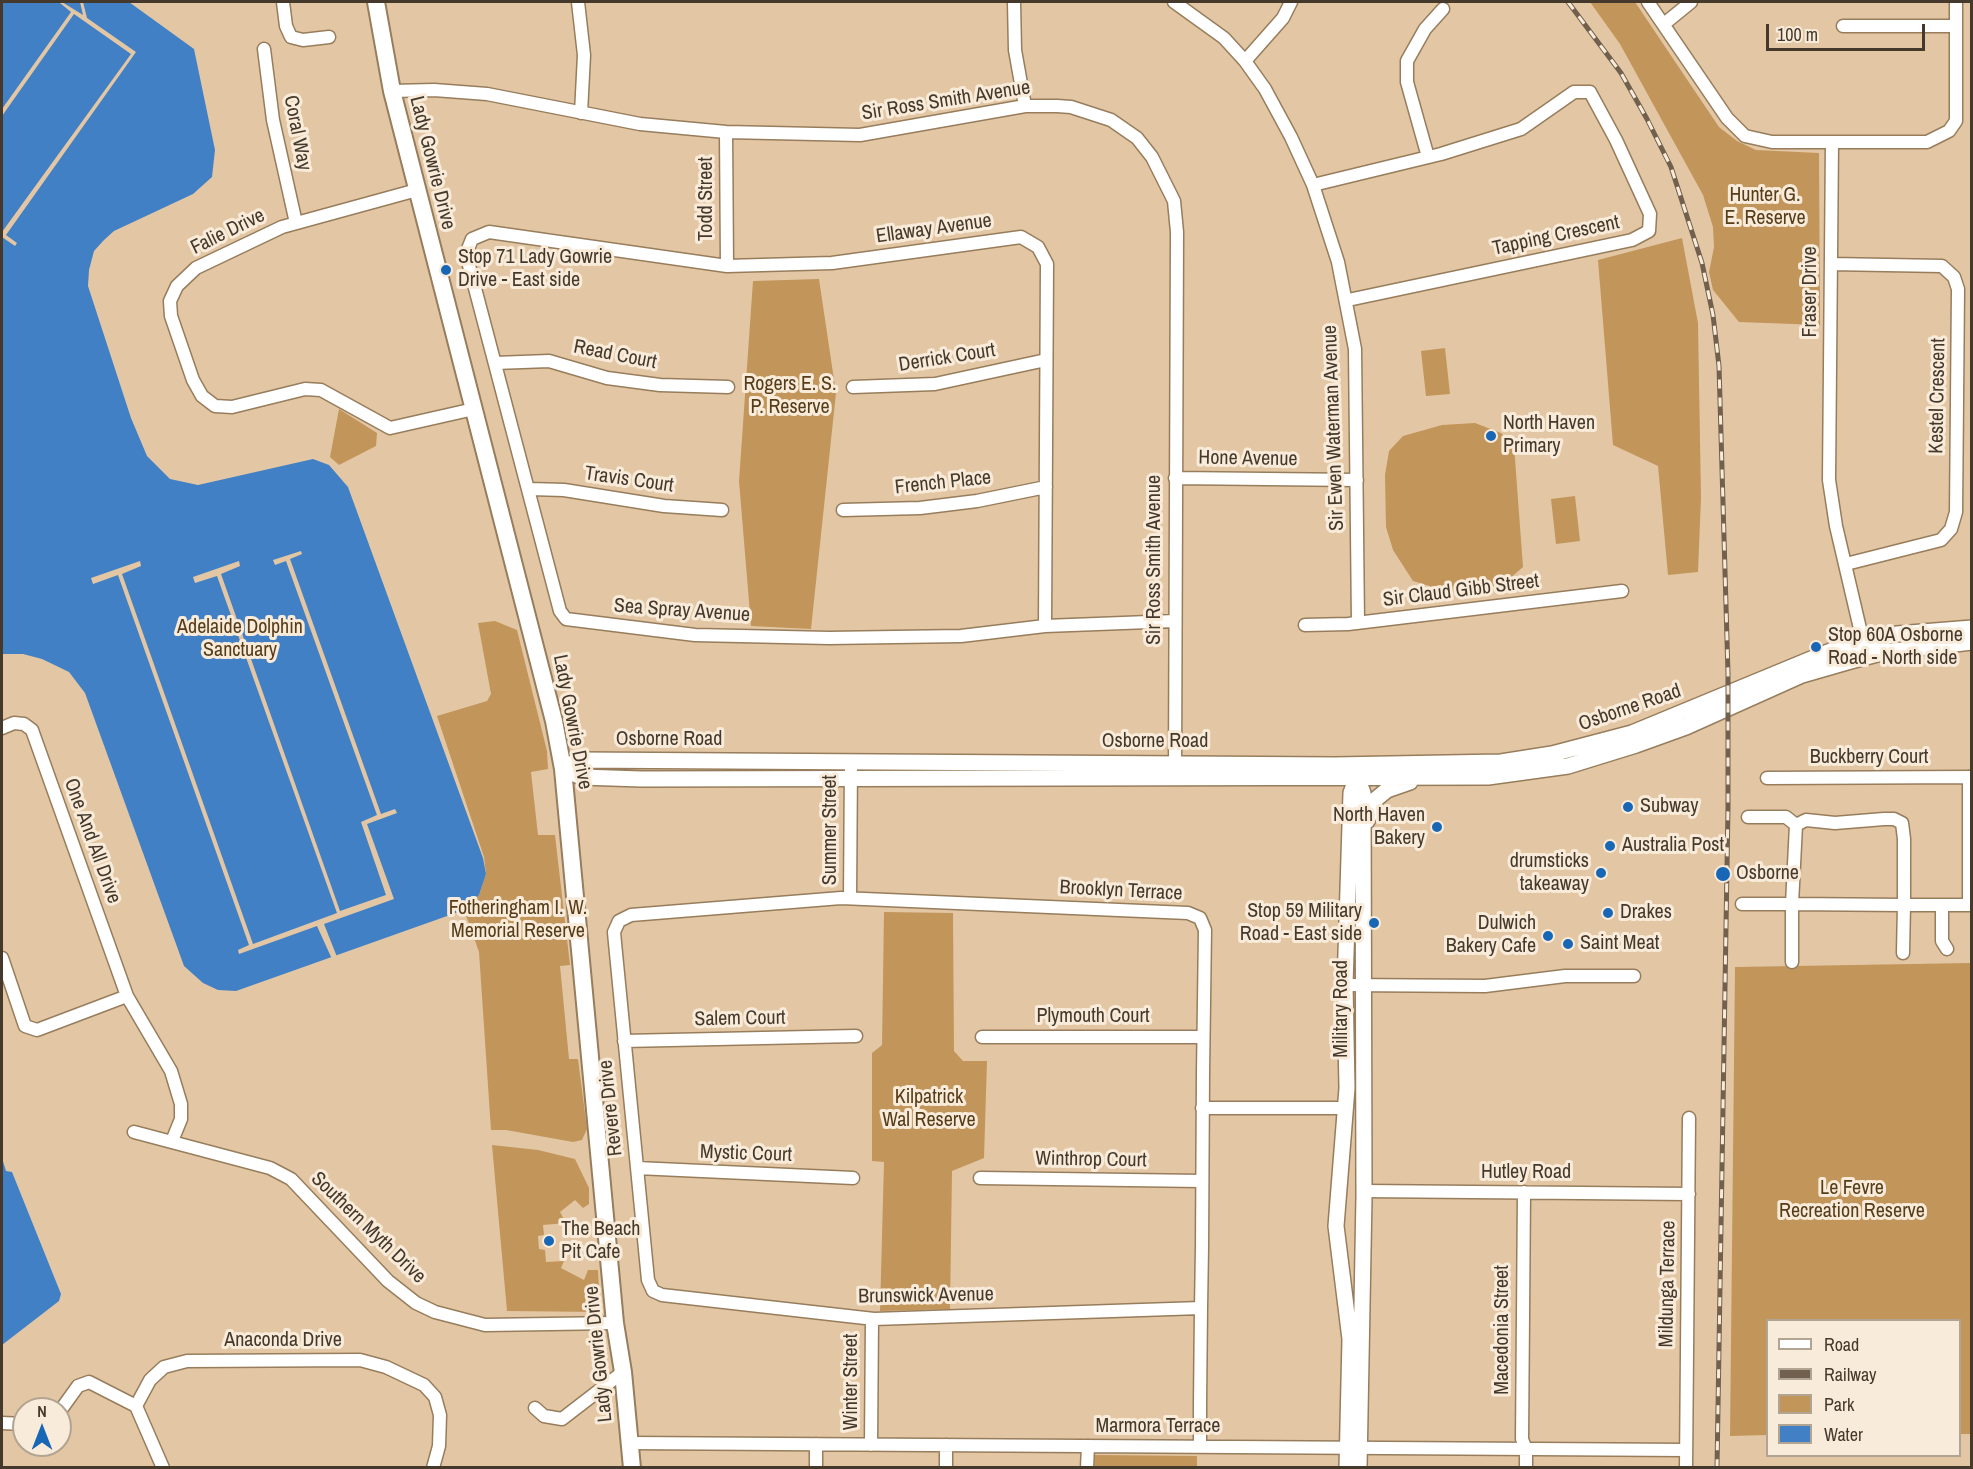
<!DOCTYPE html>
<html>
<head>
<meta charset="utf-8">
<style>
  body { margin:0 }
  #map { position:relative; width:1973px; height:1469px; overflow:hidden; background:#e3c7a4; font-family:"Archivo Narrow",sans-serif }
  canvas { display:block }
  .frame { position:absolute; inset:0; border:3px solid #45392b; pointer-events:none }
  .legend { position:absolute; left:1766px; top:1319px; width:195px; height:138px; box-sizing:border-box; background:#f9ebd9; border:2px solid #b1a493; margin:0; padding:8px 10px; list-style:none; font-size:18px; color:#45392b }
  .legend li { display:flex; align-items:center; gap:12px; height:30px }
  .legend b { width:30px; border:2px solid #b1a493 }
  .north { position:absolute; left:12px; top:1397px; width:60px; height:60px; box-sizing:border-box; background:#f9ebd9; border:2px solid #b1a493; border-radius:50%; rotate:0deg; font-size:16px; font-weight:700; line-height:24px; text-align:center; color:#45392b }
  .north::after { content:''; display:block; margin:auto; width:21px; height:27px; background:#1867b6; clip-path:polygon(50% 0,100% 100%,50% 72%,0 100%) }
  .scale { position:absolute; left:1766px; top:24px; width:159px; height:27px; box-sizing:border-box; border:3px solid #45392b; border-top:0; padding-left:8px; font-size:18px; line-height:21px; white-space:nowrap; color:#45392b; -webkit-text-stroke:4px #f9ebd9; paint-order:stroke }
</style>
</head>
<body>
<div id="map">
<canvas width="1973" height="1469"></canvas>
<div class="frame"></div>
<ul class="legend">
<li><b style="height:8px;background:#fff"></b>Road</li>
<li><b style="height:8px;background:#71604d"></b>Railway</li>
<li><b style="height:16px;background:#c2955b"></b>Park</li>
<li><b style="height:16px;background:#4280c6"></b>Water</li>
</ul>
<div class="north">N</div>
<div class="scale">100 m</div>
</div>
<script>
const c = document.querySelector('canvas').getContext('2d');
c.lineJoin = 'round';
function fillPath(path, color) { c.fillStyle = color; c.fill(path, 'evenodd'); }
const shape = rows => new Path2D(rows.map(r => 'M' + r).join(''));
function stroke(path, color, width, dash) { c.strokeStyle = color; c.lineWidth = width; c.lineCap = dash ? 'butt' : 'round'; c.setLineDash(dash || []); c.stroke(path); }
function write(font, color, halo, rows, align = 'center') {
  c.font = font + ' "Archivo Narrow",sans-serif'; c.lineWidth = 6; c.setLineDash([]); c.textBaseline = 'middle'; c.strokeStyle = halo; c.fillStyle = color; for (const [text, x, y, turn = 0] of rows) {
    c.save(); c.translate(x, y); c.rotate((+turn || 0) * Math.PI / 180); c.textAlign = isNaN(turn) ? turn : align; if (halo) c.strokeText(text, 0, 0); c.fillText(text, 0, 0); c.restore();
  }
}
fillPath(shape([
  [1590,2,1635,2,1719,127,1737,141,1756,150,1819,153,1820,325,1739,322,1713,290,1709,272,1714,247,1713,227,1703,195,1620,44],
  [1682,238,1698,323,1701,498,1698,572,1668,575,1658,466,1613,445,1598,260],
  [819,279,836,393,811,629,751,626,739,481,753,281],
  [1445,348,1450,394,1426,396,1421,351],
  [339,409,377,433,376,446,339,465,330,457],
  [1475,423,1501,433,1514,445,1523,567,1500,587,1449,592,1413,581,1393,550,1386,527,1385,475,1389,451,1403,436,1442,425],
  [1575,496,1580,541,1556,544,1551,499],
  [495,621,517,630,547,751,548,769,531,772,538,835,555,835,570,965,560,966,569,1059,578,1059,587,1129,582,1140,573,1142,506,1130,491,1130,479,952,464,910,479,895,486,874,484,857,437,716,487,701,491,694,478,623],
  [884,912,953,913,954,1051,963,1061,987,1061,984,1158,952,1171,950,1309,880,1311,884,1162,872,1161,872,1053,882,1045],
  [1971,963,1971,1434,1960,1434,1960,1320,1768,1320,1767,1435,1730,1436,1735,967],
  [492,1145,538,1150,575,1159,589,1188,589,1204,583,1208,575,1200,560,1212,566,1223,543,1225,544,1235,538,1236,539,1249,545,1250,546,1262,564,1261,561,1268,584,1280,588,1270,598,1270,600,1312,507,1311],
  [1095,1455,1197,1456,1197,1467,1094,1467]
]), '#c2955b');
fillPath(shape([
  [2,2,129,2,194,49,215,150,212,177,193,194,114,231,104,240,94,251,89,270,88,286,131,418,147,456,170,479,198,485,313,459,329,465,348,487,483,858,486,874,479,895,464,910,236,991,218,990,203,983,184,966,85,693,69,672,42,659,23,654,2,654],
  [2,1158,6,1171,12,1172,61,1294,59,1301,2,1345]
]), '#4280c6');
fillPath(shape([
  [62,2,83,15,80,2,83,2,87,18,136,52,6,235,17,243,15,246,2,237,2,232,131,54,74,14,2,116,2,109,71,12,60,3],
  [301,551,302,554,290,559,381,814,395,809,397,813,367,824,394,899,324,924,337,957,332,959,317,926,239,954,238,950,249,945,118,575,93,584,91,578,140,561,141,566,122,574,253,944,337,913,217,576,195,583,193,577,239,561,240,566,221,574,340,911,386,895,361,822,377,815,286,561,275,565,273,560]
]), '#e3c7a4');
const minor = shape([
  [283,2,286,26,291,37,303,40,329,37],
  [578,2,584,55,581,113],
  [1014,2,1015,50,1025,106],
  [1174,2,1224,38,1245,61,1265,89,1291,137,1313,185,1338,262,1355,349,1358,623],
  [1648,2,1727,118,1745,136,1772,142,1927,142,1949,131,1956,121,1956,2],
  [1664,24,1691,2],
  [1843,26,1956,26],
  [264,49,273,120,296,223],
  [1245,61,1283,18,1291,2],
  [392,91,434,90,487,94,640,124,726,132,860,135,1025,106,1057,106,1071,107,1111,120,1137,138,1152,157,1174,201,1177,232,1175,772],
  [726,132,727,266],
  [1832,142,1829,480,1836,526,1865,650],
  [1428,157,1407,82,1407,61,1425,29,1443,9],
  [1313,185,1441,154,1521,129,1574,92,1590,92,1616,140,1650,214,1649,231,1632,240,1348,300],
  [417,190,282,227,196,268,177,286,170,301,171,316,193,380,202,396,215,406,232,407,305,389,321,390,390,428,474,409],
  [1831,264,1942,266,1954,277,1958,289,1956,512,1951,529,1941,540,1846,564],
  [495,363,549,361,607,378,660,385,728,387],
  [853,387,935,384,1046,360],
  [1175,478,1357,480],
  [530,489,564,490,664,506,722,510],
  [843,510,920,508,977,501,1046,487],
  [1305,625,1348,624,1622,591],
  [1045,626,1047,264,1038,247,1021,237,832,263,727,266,489,232,472,239,466,254,560,611,566,619,695,635,829,638,961,636,1045,626,1175,621],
  [2,728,14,723,24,724,32,730,127,996,171,1071,181,1104,181,1119,172,1141],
  [1969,777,1969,905],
  [1767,778,1972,777],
  [1748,817,1786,817,1796,825],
  [850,898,851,762],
  [1742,904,1792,904,1792,962],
  [1942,905,1942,941,1947,949],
  [1903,953,1904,905,1904,839,1902,823,1894,819,1884,819,1835,823,1806,820,1796,825,1792,904,1904,905,1972,905],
  [2,958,25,1026,37,1030,127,996],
  [1345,985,1485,986,1565,976,1634,976],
  [982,1037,1203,1037],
  [624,1041,856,1036],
  [1202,1108,1346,1108],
  [134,1132,270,1168,291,1179,388,1281,416,1303,435,1312,485,1325,615,1323],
  [637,1168,853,1178],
  [980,1178,1202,1181],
  [1364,1191,1689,1194],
  [1524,1192,1522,1439,1526,1450,1526,1468],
  [535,1408,544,1416,562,1419,623,1372],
  [60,1411,78,1386,89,1382,136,1406],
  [2,1423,24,1424],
  [629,1443,1686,1450],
  [871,1445,872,1319],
  [946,1445,946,1468],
  [1200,1447,1200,1404,1201,1308,1202,1247,1203,1073,1205,930,1200,918,1188,913,841,898,631,915,619,921,614,932,615,943,648,1280,653,1291,662,1295,874,1319,1201,1308],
  [163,1468,136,1406,150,1380,164,1367,187,1361,360,1360,386,1367,424,1385,435,1397,440,1415,439,1446,433,1468],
  [816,1468,816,1444],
  [1087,1468,1088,1446],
  [1686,1468,1689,1118]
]);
const tertiary = shape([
  [563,769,578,760,1335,765,1501,762,1552,754,1632,733,1833,650,1897,634,1972,628],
  [563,769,581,777,641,779,1488,777,1568,766,1636,745,1686,727,1802,675,1847,662,1885,652,1972,642],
  [1357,777,1363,793,1364,1196,1359,1468],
  [1367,821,1376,799,1387,790,1410,782],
  [1347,1468,1350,1339,1336,1226,1347,1088,1345,985,1351,793,1357,777]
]);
const secondary = shape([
  [376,2,392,91,554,721,563,769,615,1323,623,1372,632,1468]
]);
stroke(minor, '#977d5c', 15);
stroke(tertiary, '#977d5c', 18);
stroke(secondary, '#977d5c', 20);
stroke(minor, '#fff', 12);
stroke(tertiary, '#fff', 15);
stroke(secondary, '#fff', 16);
const rail = shape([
  [1568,2,1621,73,1647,119,1671,167,1702,263,1713,315,1719,366,1728,674,1728,807,1717,1468]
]);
stroke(rail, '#71604d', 5);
stroke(rail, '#f9ebd9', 3, [9]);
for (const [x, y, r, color] of [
  [446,270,6,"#1867b6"],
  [1491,436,6,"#1867b6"],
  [1816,647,6,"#1867b6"],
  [1628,807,6,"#1867b6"],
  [1437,827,6,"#1867b6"],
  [1610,846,6,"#1867b6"],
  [1601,873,6,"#1867b6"],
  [1723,874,8,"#1867b6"],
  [1608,913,6,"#1867b6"],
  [1374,923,6,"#1867b6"],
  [1548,936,6,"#1867b6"],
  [1568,944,6,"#1867b6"],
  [549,1241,6,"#1867b6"]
]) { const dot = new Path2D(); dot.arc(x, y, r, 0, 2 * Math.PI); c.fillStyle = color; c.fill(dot); stroke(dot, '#f9ebd9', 2); }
write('20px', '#45392b', '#f9ebd9', [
  ["Sir Ross Smith Avenue",946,101,-9],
  ["Coral Way",297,133,79],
  ["Lady Gowrie Drive",432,163,76],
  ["Todd Street",707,199,-90],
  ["Ellaway Avenue",934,229,-8],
  ["Falie Drive",228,232,-26],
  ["Tapping Crescent",1556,236,-12],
  ["Fraser Drive",1811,292,-90],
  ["Read Court",615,355,11],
  ["Derrick Court",947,358,-9],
  ["Kestel Crescent",1938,396,-89],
  ["Sir Ewen Waterman Avenue",1334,428,-92],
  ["Hone Avenue",1248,459,1],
  ["Travis Court",629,480,8],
  ["French Place",943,483,-6],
  ["Sir Ross Smith Avenue",1155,560,-90],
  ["Sir Claud Gibb Street",1461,591,-7],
  ["Sea Spray Avenue",682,611,4],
  ["Osborne Road",1630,708,-19],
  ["Lady Gowrie Drive",572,722,79],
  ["Osborne Road",669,740],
  ["Osborne Road",1155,742],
  ["Buckberry Court",1869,758],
  ["Summer Street",831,830,-90],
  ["One And All Drive",92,841,70],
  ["Brooklyn Terrace",1121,891,3],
  ["Military Road",1342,1009,-90],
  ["Plymouth Court",1093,1017],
  ["Salem Court",740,1019,-1],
  ["Revere Drive",611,1108,-96],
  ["Mystic Court",746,1154,2],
  ["Winthrop Court",1091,1160,1],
  ["Hutley Road",1526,1173],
  ["Southern Myth Drive",368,1228,44],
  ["Mildunga Terrace",1668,1284,-89],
  ["Brunswick Avenue",926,1296,-1],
  ["Macedonia Street",1503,1330,-90],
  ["Anaconda Drive",283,1341],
  ["Lady Gowrie Drive",599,1354,-96],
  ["Winter Street",852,1382,-90],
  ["Marmora Terrace",1158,1427]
]);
write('20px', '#563c19', '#f9ebd9', [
  ["Hunter G.",1765,196],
  ["E. Reserve",1765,219],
  ["Rogers E. S.",790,385],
  ["P. Reserve",790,408],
  ["Adelaide Dolphin",240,628],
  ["Sanctuary",240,651],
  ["Fotheringham I. W.",518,909],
  ["Memorial Reserve",518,932],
  ["Kilpatrick",929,1098],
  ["Wal Reserve",929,1121],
  ["Le Fevre",1852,1189],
  ["Recreation Reserve",1852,1212]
]);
write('20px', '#45392b', '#f9ebd9', [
  ["Stop 71 Lady Gowrie",458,258],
  ["Drive - East side",458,281],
  ["North Haven",1503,424],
  ["Primary",1503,447],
  ["Stop 60A Osborne",1828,636],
  ["Road - North side",1828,659],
  ["Subway",1640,807],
  ["North Haven",1425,816,"right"],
  ["Bakery",1425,839,"right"],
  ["Australia Post",1622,846],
  ["drumsticks",1589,862,"right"],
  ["takeaway",1589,885,"right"],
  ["Osborne",1736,874],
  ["Stop 59 Military",1362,912,"right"],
  ["Road - East side",1362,935,"right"],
  ["Drakes",1620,913],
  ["Dulwich",1536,924,"right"],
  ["Bakery Cafe",1536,947,"right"],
  ["Saint Meat",1580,944],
  ["The Beach",561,1230],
  ["Pit Cafe",561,1253]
], 'left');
</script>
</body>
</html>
